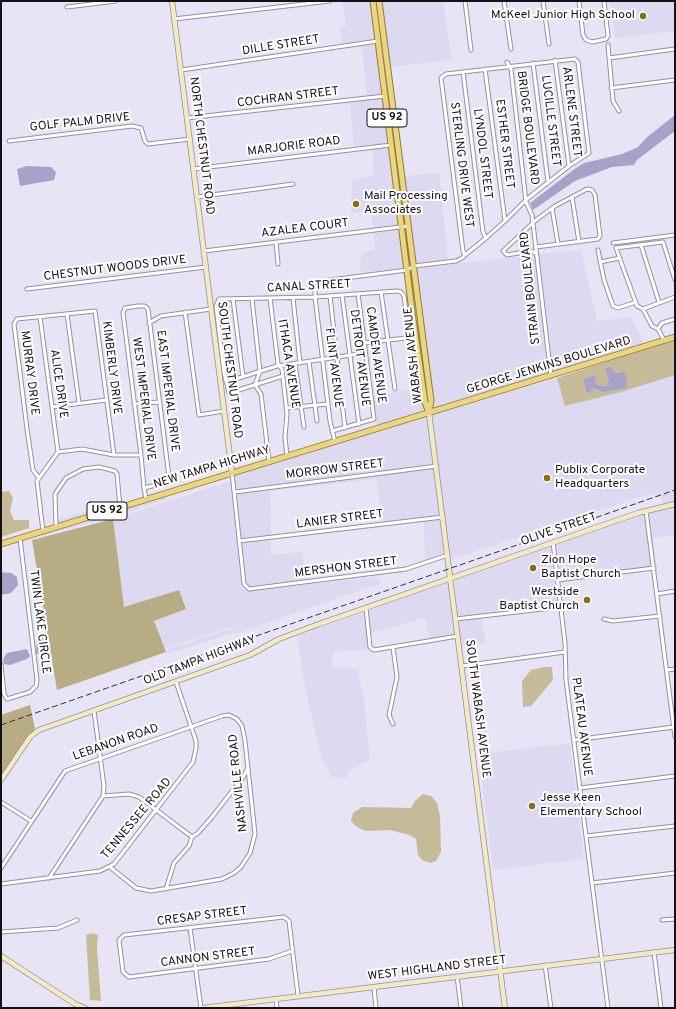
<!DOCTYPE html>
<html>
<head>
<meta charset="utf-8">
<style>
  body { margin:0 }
  #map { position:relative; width:676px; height:1009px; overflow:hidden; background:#e7e5f5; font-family:Overpass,sans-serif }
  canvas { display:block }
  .frame { position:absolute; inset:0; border:2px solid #131217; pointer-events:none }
</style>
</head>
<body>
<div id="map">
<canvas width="676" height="1009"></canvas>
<div class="frame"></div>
</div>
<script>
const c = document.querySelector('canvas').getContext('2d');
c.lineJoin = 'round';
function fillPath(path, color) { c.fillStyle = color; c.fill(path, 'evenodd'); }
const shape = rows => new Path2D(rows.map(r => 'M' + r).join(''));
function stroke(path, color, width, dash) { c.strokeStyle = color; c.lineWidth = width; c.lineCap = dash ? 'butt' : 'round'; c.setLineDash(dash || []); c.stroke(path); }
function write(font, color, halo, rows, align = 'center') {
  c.font = font + ' Overpass,sans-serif'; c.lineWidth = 4; c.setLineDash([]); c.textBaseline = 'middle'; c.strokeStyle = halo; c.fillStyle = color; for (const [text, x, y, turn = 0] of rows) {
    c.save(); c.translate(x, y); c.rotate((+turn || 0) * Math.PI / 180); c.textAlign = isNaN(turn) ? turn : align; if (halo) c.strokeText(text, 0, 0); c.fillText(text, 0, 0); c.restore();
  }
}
fillPath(shape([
  [371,1,376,40,342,44,340,27,346,26,342,2],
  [381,1,443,1,452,60,389,67],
  [610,1,675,1,675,31,615,38],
  [376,43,383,94,367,96,362,47,343,48],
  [383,98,389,143,354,147,350,102],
  [393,146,395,146,406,224,403,225],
  [389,147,400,225,373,228,371,212,351,213,352,180,374,175,372,149,354,151],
  [439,173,448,260,415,264,403,176],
  [400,229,405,268,360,272,361,254,375,249,373,232],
  [581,250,597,321,631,317,644,344,552,373,538,254],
  [535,255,549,374,431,411,415,268],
  [675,375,675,502,662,504,661,495,646,495,450,560,431,415,557,378,565,406,621,392],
  [421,386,427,412,377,427,369,399],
  [427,416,435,464,236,490,234,475],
  [435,468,441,515,383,522,376,479,270,491,271,535,241,539,236,493],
  [231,481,242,589,245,591,378,577,381,583,235,634,231,627,163,649,154,621,186,609,179,590,124,607,113,519],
  [165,496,167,499,114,517,40,536,39,534],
  [118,502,118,506,58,524,57,520],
  [675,506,675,535,653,538,657,570,656,570,648,512],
  [645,514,652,567,559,578,555,545],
  [441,519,446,554,425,562,424,521],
  [271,539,271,555,302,552,307,580,247,586,241,543],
  [552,546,558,605,457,617,455,579],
  [449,581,456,635,430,640,425,618,370,633,368,610],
  [364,612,369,649,333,652,332,666,358,670,364,702,370,760,350,770,346,778,330,777,329,771,322,760,305,687,297,636],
  [481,618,486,643,461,646,458,621],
  [231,629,232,633,164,655,167,653,166,650],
  [570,743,584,859,493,870,479,754]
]), '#dcd9f0');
fillPath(shape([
  [675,339,675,375,621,392,565,406,557,378],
  [606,371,621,373,603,392,593,388,591,390,595,376,595,381,598,385,606,386,609,380],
  [9,491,13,498,10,511,14,520,29,520,29,528,1,537,1,492],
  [544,667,552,667,553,680,531,706,523,707,522,681,531,670],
  [423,794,431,796,437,803,440,816,441,852,436,861,431,863,422,860,418,855,416,839,409,835,390,830,366,831,357,827,351,821,353,813,362,807,411,808,415,801],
  [93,933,98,935,97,948,101,1001,90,1000,86,935]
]), '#c5bb99');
fillPath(shape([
  [113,519,124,607,179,590,186,609,154,621,166,652,57,690,32,540],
  [30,705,35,729,15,754,1,777,1,715]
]), '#b7ac84');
fillPath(shape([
  [675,115,675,131,637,160,634,165,612,167,575,181,533,210,530,203,576,168,584,163,622,154,638,147,646,138],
  [27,166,51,167,56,172,54,180,20,186,17,169],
  [611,367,616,373,623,372,625,373,627,381,626,388,603,392,593,388,590,392,586,392,584,379,595,375,595,381,598,385,606,386,609,380,605,369],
  [1,572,11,573,17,577,18,585,11,593,1,595],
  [44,637,47,652,36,654,37,639],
  [27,649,30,656,27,659,10,665,4,664,3,659,7,653]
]), '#a8a2c8');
const street = shape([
  [465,1,471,50],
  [504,1,511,49],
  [543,1,549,44],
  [579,1,583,35,586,40,592,42,606,39,608,36,604,1],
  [67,7,116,1],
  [174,19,330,1],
  [608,45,613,101,619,111],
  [609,58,675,49],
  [555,60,569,166],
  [507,62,511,69,526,202,532,215,551,376],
  [533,63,548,182],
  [485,69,505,221],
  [181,70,378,41],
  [463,72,483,232,486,238],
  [611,88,675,80],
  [187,118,385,96],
  [9,141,132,126,141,128,145,141,148,144,190,139],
  [193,169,391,145],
  [197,197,293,184],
  [572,197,579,242],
  [552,208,558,244],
  [276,242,278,264],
  [613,243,675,235],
  [641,245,659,302],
  [598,250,604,280,613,306,618,308,636,302],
  [204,251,408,226],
  [536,253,530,251,507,255,503,251,536,220,555,206,587,189,592,190,595,195,600,236,598,239,536,247],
  [600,262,620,258],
  [27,289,206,267],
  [381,292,395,389],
  [342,295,359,424],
  [330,296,345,428],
  [270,298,278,364,282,369,287,414,285,437,287,456],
  [293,298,300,363],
  [233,299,243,377],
  [252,299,260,371,255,385,261,394,269,461],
  [643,309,675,297],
  [185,312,199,415,224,411],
  [67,314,79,403],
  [40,317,58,452],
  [149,323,161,316,211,309],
  [658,329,662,323,675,319],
  [664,340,658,329,652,326,643,309,637,306,616,248,663,242,675,280],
  [309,362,317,421],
  [295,364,304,427],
  [283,376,229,393,224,373,216,306,219,299,315,297,397,291,401,292,404,296,409,335,406,338,364,343],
  [226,382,277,366,365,353],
  [134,404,159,402],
  [52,407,106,400],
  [286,408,328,404],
  [332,431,374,419,358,294],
  [335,442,330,421,315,297,315,282,407,270,414,266,456,261,462,258,465,255,486,238,505,221,527,199,569,166,589,153,578,62,575,59,446,74,441,78,463,251,465,255],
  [58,452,82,449,114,455,141,455],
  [232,473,244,584,249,589,406,569,448,555],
  [39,478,33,470,27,429,14,324,17,319,95,311,114,455],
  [144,488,164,483,169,477,148,309,145,306,138,306,125,308,123,313,141,455,144,488,146,499],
  [235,492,437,466],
  [646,511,675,737],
  [56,527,55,494,66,478,83,469,99,467,115,471,117,474,120,507],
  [43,531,37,481,58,452],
  [239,541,443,517],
  [553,542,565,643,566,680,608,1008],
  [557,580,654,568],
  [657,594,675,591],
  [366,608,370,647,374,650,458,636],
  [456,619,560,607],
  [604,619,613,621,660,616],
  [393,648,397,677,389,715,393,724],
  [1,664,4,694,7,699,30,692,36,686,37,680,20,538],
  [462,666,565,652],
  [667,670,675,669],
  [574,740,674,727],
  [580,788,675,776],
  [103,796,129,794,139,797,192,837],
  [1,802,31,821],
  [586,836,675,826],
  [1,868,65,771,222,716,229,715,237,719,242,726,245,741,255,834,250,853,241,867,234,873,222,879,151,891,136,888,110,867],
  [49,878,103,796,104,786,94,711],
  [592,883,675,873],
  [1,884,100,871,114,864,193,762,196,748,196,741,176,682],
  [166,889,174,863,189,846,192,837,198,833,212,817,244,776,247,769],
  [662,920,675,919],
  [190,928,201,1008],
  [1,932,58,928,77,920],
  [292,951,269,959,129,977,123,972,119,940,124,935,284,917,289,921,298,996],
  [654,952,661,1008],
  [545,965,551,1008],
  [457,976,461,1008],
  [374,987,376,1008],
  [276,999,277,1008]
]);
const secondary = shape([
  [172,1,232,473],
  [429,413,505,1008],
  [1,780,30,737,39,730,250,655,279,639,319,624,638,513,675,504],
  [1,956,75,1004,85,1008],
  [203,1008,675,950]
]);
const primary = shape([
  [373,1,413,319,425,402,429,413],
  [379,1,431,401,429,411],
  [1,544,675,337]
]);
stroke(street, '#9391a0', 5);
stroke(secondary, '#9391a0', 6);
stroke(primary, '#947f2a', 7);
stroke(street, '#fff', 3);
stroke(secondary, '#f4eac2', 4.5);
stroke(primary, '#e9d585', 5);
stroke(shape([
  [1,725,675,490]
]), '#323037', 1, [6, 3]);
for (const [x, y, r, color] of [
  [643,16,4,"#866f0f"],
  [356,204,4,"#866f0f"],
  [547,478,4,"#866f0f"],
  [533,568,4,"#866f0f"],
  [587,600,4,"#866f0f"],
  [532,806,4,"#866f0f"]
]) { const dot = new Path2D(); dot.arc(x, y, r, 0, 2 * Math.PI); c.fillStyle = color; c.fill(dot); stroke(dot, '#fff', 1.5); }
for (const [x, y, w] of [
  [387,118,40],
  [107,511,40]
]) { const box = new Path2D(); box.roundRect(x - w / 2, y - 9, w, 18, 3); c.fillStyle = '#fff'; c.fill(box); stroke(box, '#131217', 1); }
write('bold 11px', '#131217', null, [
  ["US 92",387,118],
  ["US 92",107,511]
]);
write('12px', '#131217', '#fff', [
  ["McKeel Junior High School",635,16,"right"],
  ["Mail Processing",364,197],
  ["Associates",364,211],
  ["Publix Corporate",555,471],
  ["Headquarters",555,485],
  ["Zion Hope",541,561],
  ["Baptist Church",541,575],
  ["Westside",579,593,"right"],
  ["Baptist Church",579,607,"right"],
  ["Jesse Keen",540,799],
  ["Elementary School",540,813]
], 'left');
write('12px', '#131217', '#fff', [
  ["DILLE STREET",281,46,-9],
  ["COCHRAN STREET",288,98,-7],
  ["ARLENE STREET",571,112,83],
  ["LUCILLE STREET",550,121,83],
  ["GOLF PALM DRIVE",80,123,-6],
  ["BRIDGE BOULEVARD",527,128,83],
  ["ESTHER STREET",504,144,83],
  ["NORTH CHESTNUT ROAD",201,146,83],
  ["MARJORIE ROAD",294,147,-7],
  ["LYNDOL STREET",482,154,83],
  ["STERLING DRIVE WEST",461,165,83],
  ["AZALEA COURT",305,229,-7],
  ["CHESTNUT WOODS DRIVE",115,269,-7],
  ["CANAL STREET",309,287,-3],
  ["STRAIN BOULEVARD",531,288,-96],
  ["CAMDEN AVENUE",375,355,83],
  ["WABASH AVENUE",414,355,-96],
  ["DETROIT AVENUE",359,358,83],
  ["ITHACA AVENUE",288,364,81],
  ["GEORGE JENKINS BOULEVARD",549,366,-17],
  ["KIMBERLY DRIVE",111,368,83],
  ["FLINT AVENUE",333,368,83],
  ["SOUTH CHESTNUT ROAD",229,370,83],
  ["MURRAY DRIVE",29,373,83],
  ["ALICE DRIVE",58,384,82],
  ["EAST IMPERIAL DRIVE",167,391,83],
  ["WEST IMPERIAL DRIVE",143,399,83],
  ["NEW TAMPA HIGHWAY",212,468,-17],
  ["MORROW STREET",335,470,-7],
  ["LANIER STREET",340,520,-7],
  ["OLIVE STREET",559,530,-19],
  ["MERSHON STREET",346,568,-7],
  ["TWIN LAKE CIRCLE",39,622,83],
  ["OLD TAMPA HIGHWAY",200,661,-21],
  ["SOUTH WABASH AVENUE",477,709,83],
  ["PLATEAU AVENUE",581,727,83],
  ["LEBANON ROAD",116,743,-19],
  ["NASHVILLE ROAD",239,783,-96],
  ["TENNESSEE ROAD",137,819,-50],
  ["CRESAP STREET",202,917,-7],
  ["CANNON STREET",208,958,-7],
  ["WEST HIGHLAND STREET",437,969,-7]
]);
</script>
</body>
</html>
